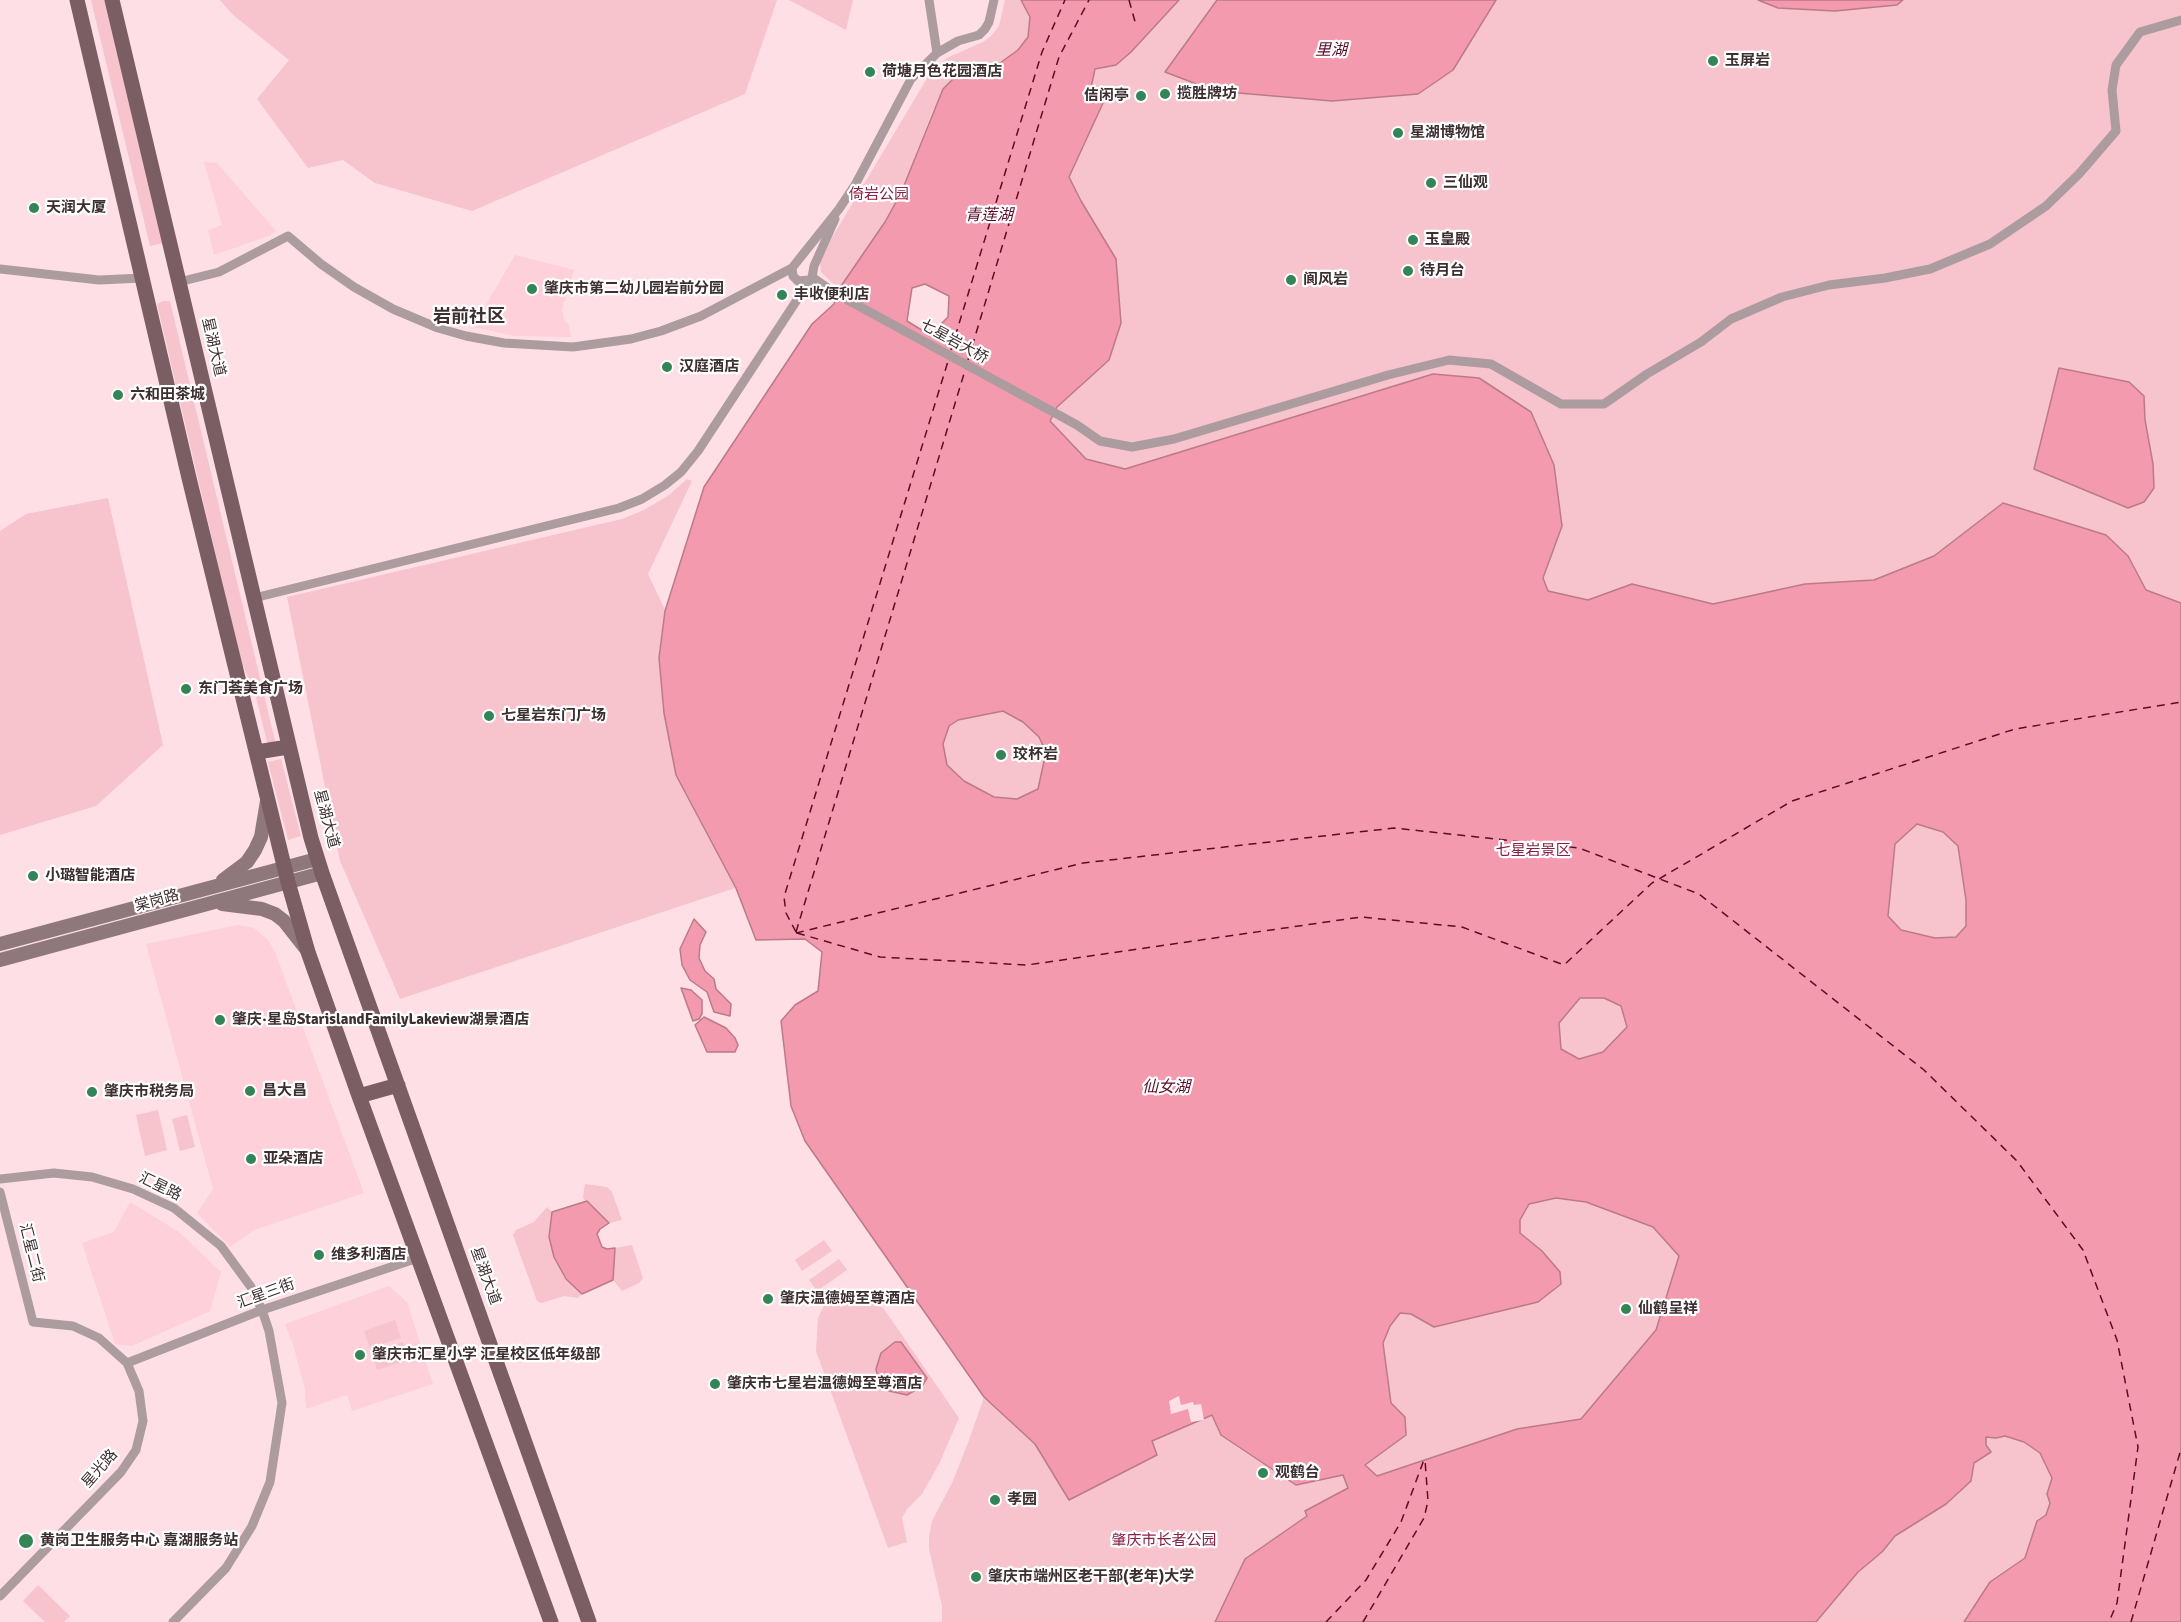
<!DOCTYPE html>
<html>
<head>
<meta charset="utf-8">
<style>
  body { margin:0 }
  canvas { display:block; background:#fedfe5 }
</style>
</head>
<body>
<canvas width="2181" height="1622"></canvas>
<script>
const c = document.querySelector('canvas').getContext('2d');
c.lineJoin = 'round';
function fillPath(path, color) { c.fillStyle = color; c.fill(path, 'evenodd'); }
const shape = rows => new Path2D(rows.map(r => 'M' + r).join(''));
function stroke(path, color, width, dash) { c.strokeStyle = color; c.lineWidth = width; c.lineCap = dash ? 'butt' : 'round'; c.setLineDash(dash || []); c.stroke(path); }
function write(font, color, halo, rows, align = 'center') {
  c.font = font + ' Signika,"Noto Sans SC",sans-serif'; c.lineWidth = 4.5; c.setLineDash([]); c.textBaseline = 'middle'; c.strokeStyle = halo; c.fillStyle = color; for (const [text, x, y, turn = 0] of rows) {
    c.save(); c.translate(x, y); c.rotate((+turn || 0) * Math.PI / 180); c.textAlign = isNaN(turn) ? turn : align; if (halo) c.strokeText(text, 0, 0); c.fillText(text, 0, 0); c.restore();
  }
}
fillPath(shape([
  [204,162,217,163,276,231,271,235,214,255,208,230,222,225],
  [515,255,574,270,562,309,564,320,569,325,571,337,515,336,473,327],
  [238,925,254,928,268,940,275,952,364,1193,254,1230,230,1247,197,1213,213,1189,146,944],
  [130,1202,179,1232,221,1272,210,1311,132,1346,115,1344,82,1243,114,1232],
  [389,1286,407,1302,433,1384,352,1411,347,1395,306,1409,305,1389,293,1345,285,1324]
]), '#fed0d9');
fillPath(shape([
  [91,0,106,0,164,243,150,246],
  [220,0,777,0,745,94,472,211,375,183,343,160,308,168,257,99,289,60,232,14],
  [789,0,853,0,846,30],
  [1005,0,1021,0,1026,7,1030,17,1028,37,1018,50,1000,63,982,70,959,73,933,110,901,193,884,223,839,289,1057,407,1081,201,1069,177,1103,103,1091,88,1095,68,1116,65,1179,0,2181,0,2181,1622,942,1622,942,1606,929,1549,929,1537,932,1521,952,1483,968,1443,984,1397,805,1141,791,1106,781,1021,795,1005,818,991,822,952,805,939,756,940,735,888,400,999,340,861,287,597,622,519,644,510,669,495,687,479,692,481,648,574,665,610,704,487,812,324,834,304,839,289,821,272,820,262,824,251,929,75,937,65,949,57,983,42,991,36,999,26],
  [163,301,170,301,276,745,268,746,256,697,240,658,157,304],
  [108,498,163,745,96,806,0,835,0,531,26,514],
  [281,759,301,836,288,840,268,762],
  [158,1110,167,1150,145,1156,136,1115],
  [187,1115,195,1147,180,1151,172,1119],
  [585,1184,607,1187,612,1192,622,1220,609,1223,606,1221,583,1198],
  [547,1207,552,1212,549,1237,566,1279,582,1294,578,1298,564,1296,542,1303,537,1301,513,1235,516,1230,534,1222],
  [824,1240,832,1251,802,1271,795,1260],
  [632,1245,643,1278,639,1283,622,1291,613,1280,615,1248],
  [839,1259,847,1270,817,1291,809,1280],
  [846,1294,867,1297,884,1309,959,1418,939,1464,922,1494,907,1509,902,1518,907,1542,888,1548,816,1351,818,1318,824,1306,834,1298],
  [395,1320,401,1338,370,1348,364,1331],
  [403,1342,408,1360,377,1370,372,1353],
  [38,1585,70,1616,64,1622,45,1622,23,1601]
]), '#f7c3cd');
const water = shape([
  [1021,0,1179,0,1131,52,1116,65,1095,69,1091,88,1103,103,1069,177,1081,201,1116,259,1121,323,1109,360,1057,407,1050,421,1086,459,1125,469,1433,374,1479,378,1531,412,1554,465,1562,526,1543,578,1548,591,1588,600,1632,584,1713,604,1805,584,1874,580,1934,556,2003,503,2106,535,2128,556,2146,590,2181,603,2181,1622,1964,1622,1990,1582,2025,1558,2037,1521,2046,1515,2050,1503,2047,1494,2052,1478,2040,1453,2024,1442,2005,1436,1996,1438,1986,1437,1986,1445,1991,1452,1974,1463,1971,1481,1946,1504,1895,1536,1882,1552,1858,1572,1816,1622,1215,1622,1245,1559,1307,1516,1305,1511,1348,1488,1343,1475,1296,1485,1221,1435,1212,1415,1152,1441,1157,1455,1069,1500,1035,1444,984,1397,805,1141,791,1106,781,1021,795,1005,818,991,822,952,805,939,756,940,736,888,676,775,664,713,659,658,665,611,704,487,812,324,834,304,839,289,885,222,901,193,943,89,959,73,982,70,1000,63,1018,50,1028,37,1030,17,1021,0],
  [925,284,949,296,948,317,939,326,925,332,907,321,912,288,925,284],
  [1003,711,1023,722,1039,737,1046,752,1038,789,1017,799,994,797,964,781,947,765,943,744,949,726,958,720,1003,711],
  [1917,824,1943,832,1958,846,1966,900,1966,926,1956,937,1935,938,1901,930,1888,916,1895,844,1917,824],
  [1580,998,1604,998,1621,1006,1627,1027,1603,1052,1579,1059,1561,1049,1559,1023,1580,998],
  [1556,1198,1586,1202,1653,1227,1679,1256,1656,1330,1581,1419,1517,1429,1377,1476,1365,1465,1406,1435,1405,1417,1391,1403,1383,1343,1390,1326,1400,1313,1411,1314,1434,1327,1538,1302,1561,1284,1560,1272,1542,1251,1520,1233,1520,1220,1529,1204,1556,1198],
  [1217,0,1496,0,1453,70,1418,94,1332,101,1215,91,1165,72,1217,0],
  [1758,0,1903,0,1897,5,1835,11,1778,8,1758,0],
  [2059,368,2129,382,2144,396,2145,420,2153,464,2154,488,2144,502,2128,508,2034,469,2059,368],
  [694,919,706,932,700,945,699,958,705,971,714,979,716,989,731,1004,730,1016,714,1012,707,992,690,980,682,965,680,949,694,919],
  [681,988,691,990,702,1000,702,1014,699,1019,693,1021,681,988],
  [704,1017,726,1028,735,1038,738,1045,735,1052,707,1052,695,1025,704,1017],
  [587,1201,609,1223,600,1229,597,1234,602,1247,607,1249,615,1248,613,1280,582,1294,566,1279,554,1257,549,1237,552,1212,587,1201],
  [895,1342,901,1342,927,1378,922,1386,907,1395,889,1391,882,1386,878,1378,876,1369,881,1353,895,1342]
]);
fillPath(water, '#f39aae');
stroke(water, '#bc7a88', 1.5);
fillPath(shape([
  [1179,1396,1181,1405,1193,1402,1194,1405,1201,1404,1204,1420,1191,1422,1188,1409,1171,1414,1169,1401]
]), '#fedfe5');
stroke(shape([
  [1129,0,1136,25],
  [951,350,1042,52,1065,0],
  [968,360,1059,57,1089,0],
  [796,932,786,913,784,897,949,358],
  [796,932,966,367],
  [796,933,1083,863,1394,828,1579,848,1699,894,1924,1070,2017,1161,2083,1250,2117,1340,2138,1447,2117,1603,2109,1622],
  [797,933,880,957,1027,965,1361,917,1462,927,1564,965,1652,883,1792,801,2015,729,2181,702],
  [1326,1622,1366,1580,1401,1522,1425,1457],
  [1363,1622,1424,1518,1428,1501,1425,1460],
  [2131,1622,2181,1449]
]), '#5b0c29', 1.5, [8, 6]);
stroke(shape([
  [929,0,937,53],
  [792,268,793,276,798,281,809,280],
  [0,269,99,280,143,278],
  [812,277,833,292,1077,425,1100,441,1132,447,1174,439,1388,375,1449,360,1491,364,1561,404,1604,404,1647,374,1701,342,1731,319,1782,297,1829,285,1885,278,1930,269,1990,244,2046,206,2079,174,2116,131,2112,90,2116,65,2140,32,2181,20],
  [179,282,219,272,288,236,321,264,354,287,393,309,438,328,466,336,504,343,573,347,631,339,661,331,701,316,792,268,839,209,855,185,911,79,937,53,958,41,979,35,985,29,989,22,994,0],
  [254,598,619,508,642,499,665,485,681,472,698,451,812,277,814,266,835,219],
  [0,1179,54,1173,92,1177,133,1189,174,1208,221,1246,251,1287,262,1310,269,1331,282,1403,270,1482,252,1526,226,1568,173,1622],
  [0,1192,33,1322,73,1326,99,1338,127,1363,139,1391,143,1421,136,1450,121,1472,0,1596],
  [127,1363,262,1310,418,1258]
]), '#ad9c9f', 9);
stroke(shape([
  [223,880,247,862,255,850,261,837,267,801],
  [222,904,262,909,275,914,284,921,306,949],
  [0,944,317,859],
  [0,960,322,873]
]), '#8f787c', 14);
stroke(shape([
  [77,0,189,478,288,882,308,952,359,1096,551,1622],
  [112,0,311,838,322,873,589,1622],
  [257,752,288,747],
  [359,1096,398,1085]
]), '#7a5e63', 15);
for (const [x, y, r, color] of [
  [1713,61,6,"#338456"],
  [870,72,6,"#338456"],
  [1165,94,6,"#338456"],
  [1141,96,6,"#338456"],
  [1398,133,6,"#338456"],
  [1431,183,6,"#338456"],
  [34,208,6,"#338456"],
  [1413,240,6,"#338456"],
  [1408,271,6,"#338456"],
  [1291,280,6,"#338456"],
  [532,289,6,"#338456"],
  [782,295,6,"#338456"],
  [667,367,6,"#338456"],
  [118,395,6,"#338456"],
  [186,689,6,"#338456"],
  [489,716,6,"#338456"],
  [1001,755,6,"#338456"],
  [33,876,6,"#338456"],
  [220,1020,6,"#338456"],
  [250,1091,6,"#338456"],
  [92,1092,6,"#338456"],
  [251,1159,6,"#338456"],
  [319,1255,6,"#338456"],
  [768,1299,6,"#338456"],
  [1626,1309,6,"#338456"],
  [360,1355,6,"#338456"],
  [715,1384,6,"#338456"],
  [1263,1473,6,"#338456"],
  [995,1500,6,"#338456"],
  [26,1541,8,"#338456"],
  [976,1577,6,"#338456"]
]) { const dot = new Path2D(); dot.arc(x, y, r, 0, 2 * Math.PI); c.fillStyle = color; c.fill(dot); stroke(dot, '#fff', 2); }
write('bold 15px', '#3d2e31', '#fff', [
  ["玉屏岩",1725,61],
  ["荷塘月色花园酒店",882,72],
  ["揽胜牌坊",1177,94],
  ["佶闲亭",1129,96,"right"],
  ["星湖博物馆",1410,133],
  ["三仙观",1443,183],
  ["天润大厦",46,208],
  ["玉皇殿",1425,240],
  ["待月台",1420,271],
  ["阆风岩",1303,280],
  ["肇庆市第二幼儿园岩前分园",544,289],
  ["丰收便利店",794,295],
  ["汉庭酒店",679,367],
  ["六和田茶城",130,395],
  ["东门荟美食广场",198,689],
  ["七星岩东门广场",501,716],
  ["珓杯岩",1013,755],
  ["小璐智能酒店",45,876],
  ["肇庆·星岛StarislandFamilyLakeview湖景酒店",232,1020],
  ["昌大昌",262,1091],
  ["肇庆市税务局",104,1092],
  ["亚朵酒店",263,1159],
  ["维多利酒店",331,1255],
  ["肇庆温德姆至尊酒店",780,1299],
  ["仙鹤呈祥",1638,1309],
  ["肇庆市汇星小学 汇星校区低年级部",372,1355],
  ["肇庆市七星岩温德姆至尊酒店",727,1384],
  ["观鹤台",1275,1473],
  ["孝园",1007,1500],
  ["黄岗卫生服务中心 嘉湖服务站",40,1541],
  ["肇庆市端州区老干部(老年)大学",988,1577]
], 'left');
write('15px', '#824', '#fff', [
  ["倚岩公园",879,195],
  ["七星岩景区",1533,851],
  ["肇庆市长者公园",1164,1541]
]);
write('15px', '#3d2e31', '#fff', [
  ["七星岩大桥",954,342,29],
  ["星湖大道",213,347,77],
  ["星湖大道",326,819,75],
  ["棠岗路",157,901,-15],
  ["汇星路",160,1187,26],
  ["汇星二街",31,1253,76],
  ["星湖大道",485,1276,70],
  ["汇星三街",266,1294,-20],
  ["星光路",100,1469,-49]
]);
write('italic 16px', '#5b0c29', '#fff', [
  ["里湖",1331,51],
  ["青莲湖",989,216],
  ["仙女湖",1166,1088]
]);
write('bold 18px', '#3d2e31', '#fff', [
  ["岩前社区",469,317]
]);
</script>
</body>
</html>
